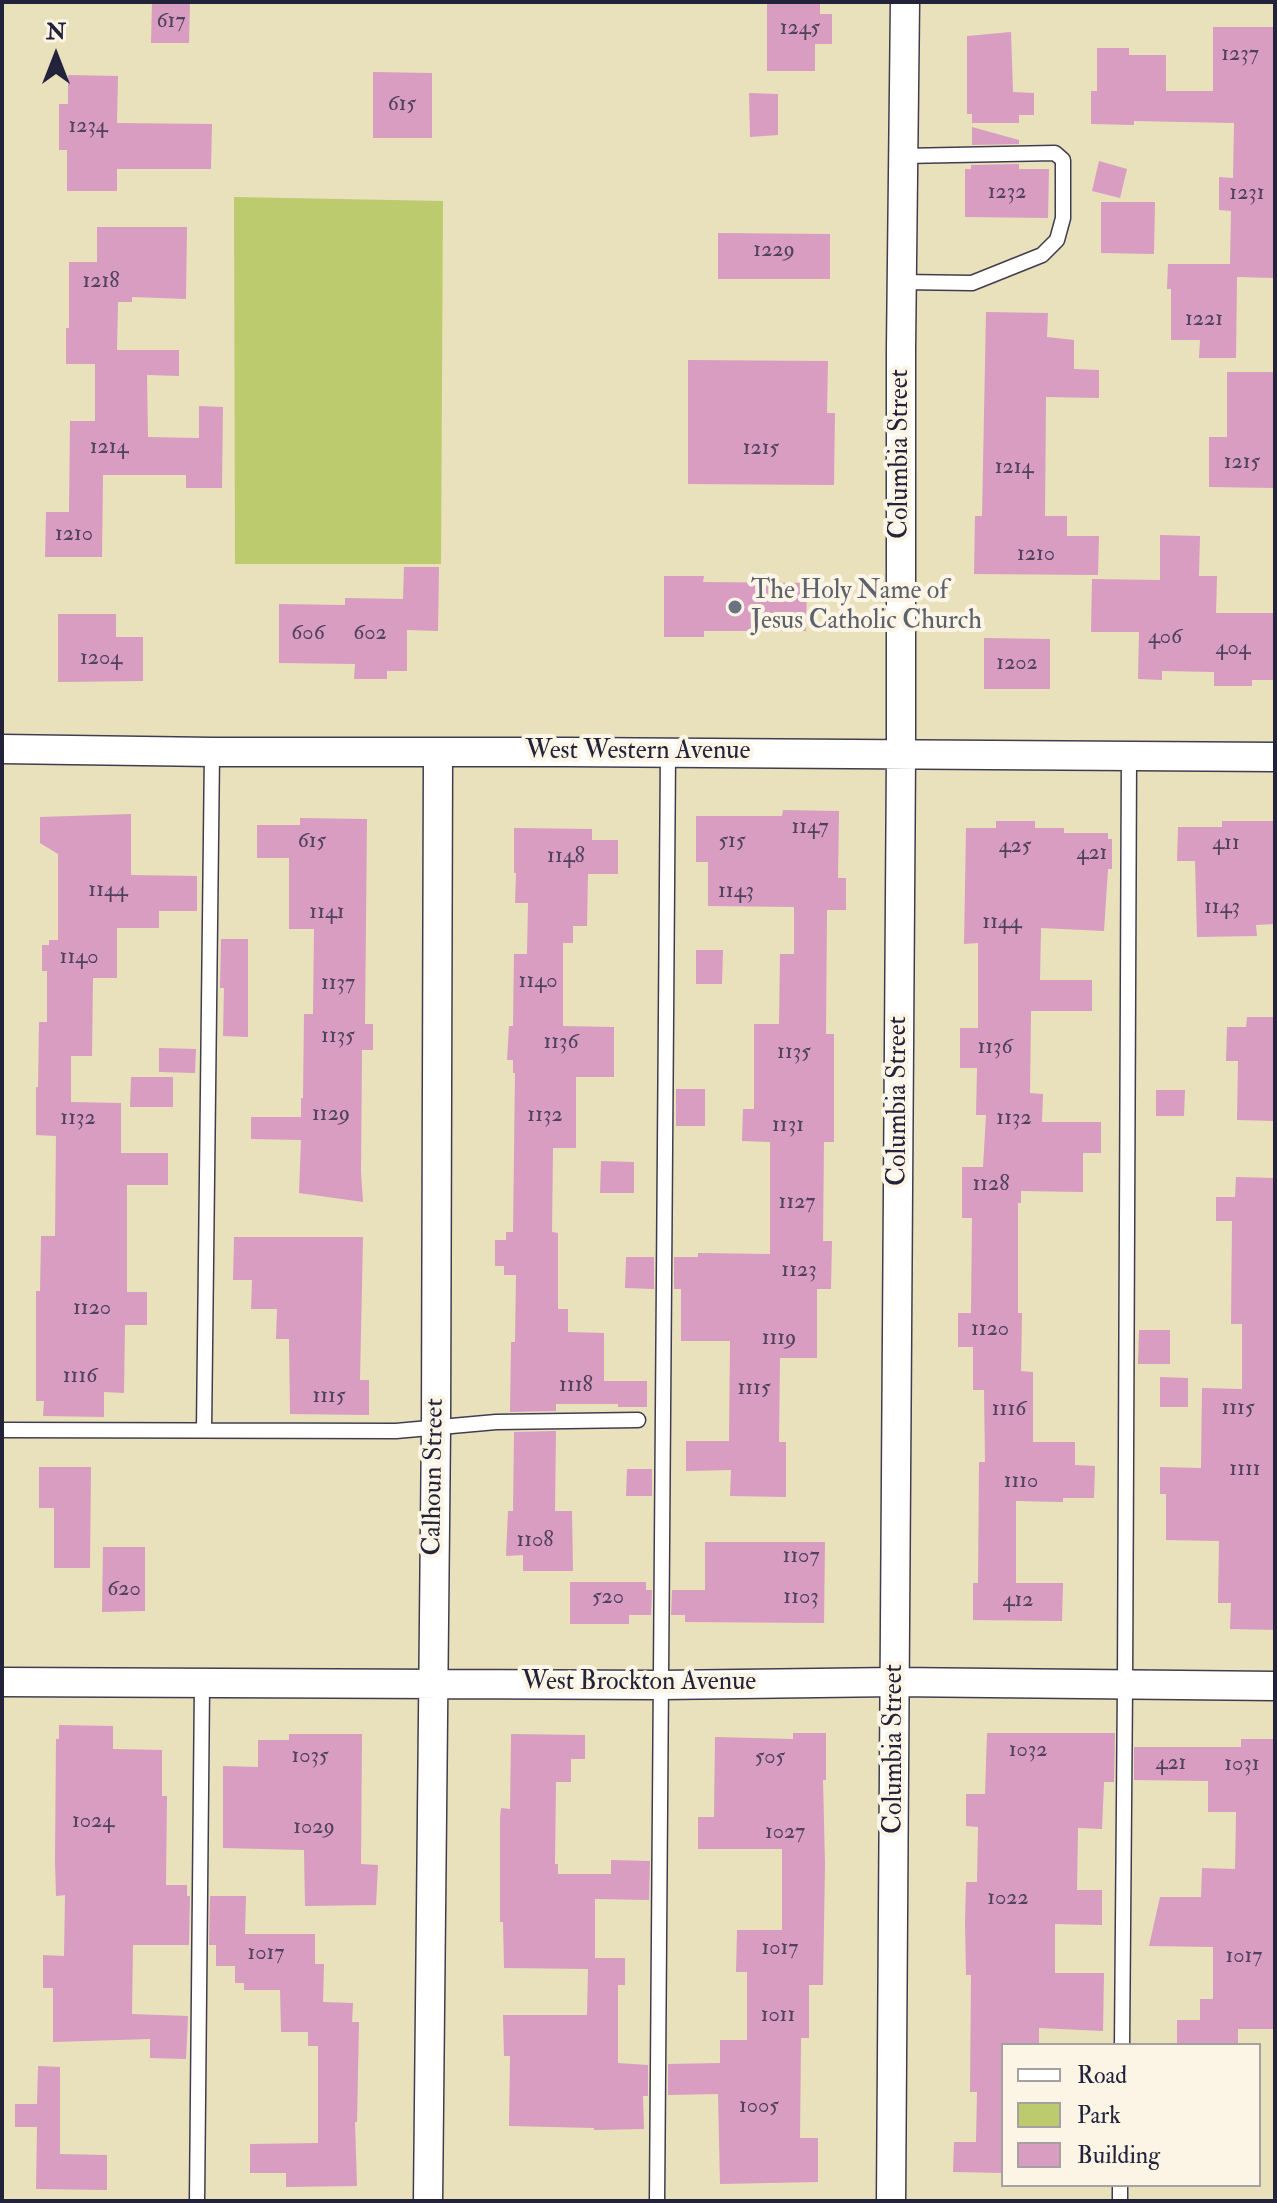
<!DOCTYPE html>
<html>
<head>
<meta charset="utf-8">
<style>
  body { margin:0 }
  #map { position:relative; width:1277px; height:2203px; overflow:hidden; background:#e9e0bc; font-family:"IM FELL Double Pica",serif }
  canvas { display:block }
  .frame { position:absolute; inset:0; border:4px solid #22223b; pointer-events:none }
  .legend { position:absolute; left:1001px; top:2043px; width:260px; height:144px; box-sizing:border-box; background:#fcf5e5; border:2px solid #a5a1a1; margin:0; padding:10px 14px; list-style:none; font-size:24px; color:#22223b }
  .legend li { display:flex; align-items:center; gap:16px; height:40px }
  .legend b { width:40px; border:2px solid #a5a1a1 }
  .north { position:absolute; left:16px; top:16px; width:80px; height:80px; -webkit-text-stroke:6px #fcf5e5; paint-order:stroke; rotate:0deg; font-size:22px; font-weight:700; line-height:32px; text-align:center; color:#22223b }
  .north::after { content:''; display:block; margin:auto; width:28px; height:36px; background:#22223b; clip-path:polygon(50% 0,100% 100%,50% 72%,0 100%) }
</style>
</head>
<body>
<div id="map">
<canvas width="1277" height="2203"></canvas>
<div class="frame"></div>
<ul class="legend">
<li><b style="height:10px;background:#fff"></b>Road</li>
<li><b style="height:22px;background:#bbcb6e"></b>Park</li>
<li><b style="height:22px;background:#d89dc0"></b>Building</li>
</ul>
<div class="north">N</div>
</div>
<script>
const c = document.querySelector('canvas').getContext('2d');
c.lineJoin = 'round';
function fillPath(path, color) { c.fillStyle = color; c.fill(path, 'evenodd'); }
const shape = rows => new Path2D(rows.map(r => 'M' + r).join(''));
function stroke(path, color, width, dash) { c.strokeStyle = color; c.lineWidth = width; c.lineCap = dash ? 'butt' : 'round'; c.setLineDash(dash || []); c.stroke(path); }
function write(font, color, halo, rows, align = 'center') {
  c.font = font + ' "IM FELL Double Pica",serif'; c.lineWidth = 8; c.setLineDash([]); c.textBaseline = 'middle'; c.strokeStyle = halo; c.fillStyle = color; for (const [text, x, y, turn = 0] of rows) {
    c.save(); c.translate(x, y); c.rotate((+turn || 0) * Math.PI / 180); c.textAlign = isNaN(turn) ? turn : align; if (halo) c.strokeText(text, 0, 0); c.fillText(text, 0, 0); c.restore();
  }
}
fillPath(shape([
  [234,197,443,201,441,564,235,564]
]), '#bbcb6e');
fillPath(shape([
  [152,2,190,2,189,43,151,43],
  [767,2,820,2,820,14,832,14,832,44,815,44,815,71,767,71],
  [1213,27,1275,27,1275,278,1237,277,1236,358,1199,358,1200,340,1171,340,1171,289,1167,289,1168,264,1230,264,1231,211,1219,210,1219,177,1233,178,1234,123,1134,121,1134,125,1091,124,1091,91,1097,91,1097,48,1129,48,1129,55,1166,55,1166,91,1213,91],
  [1011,32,1013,92,1034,93,1034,115,1019,115,1019,123,972,123,972,114,967,114,967,36],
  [373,72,432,73,432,138,373,138],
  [68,75,118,76,117,123,212,124,211,169,117,169,117,191,67,191,67,150,59,150,59,104,68,104],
  [749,93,778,94,778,135,750,137],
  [972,127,1019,140,1019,144,972,145],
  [1099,161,1127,169,1120,198,1092,191],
  [1019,164,1019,169,1049,169,1048,218,965,217,965,169,971,169,971,165],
  [1101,202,1155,202,1154,254,1101,253],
  [97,227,187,227,186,299,132,297,132,302,118,302,117,350,179,350,179,376,147,375,148,437,199,438,199,406,223,407,222,488,186,488,186,475,103,475,102,557,45,557,46,512,69,512,70,421,95,421,95,364,66,364,66,328,69,328,69,262,97,262],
  [718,233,830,234,830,279,718,279],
  [986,312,1048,313,1047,337,1074,340,1074,369,1099,370,1099,398,1046,397,1045,516,1067,516,1067,536,1099,536,1098,575,974,574,975,516,982,516],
  [688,360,828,361,827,413,835,413,834,485,688,484],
  [1227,372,1275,372,1275,488,1209,487,1209,437,1227,437],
  [1160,535,1200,536,1199,576,1217,576,1216,613,1275,613,1275,680,1252,680,1252,686,1214,686,1214,672,1162,671,1162,680,1138,679,1139,632,1091,632,1092,579,1160,580],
  [404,567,439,567,438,631,407,630,407,671,387,671,387,679,354,679,355,664,279,663,279,604,345,605,345,598,403,599],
  [664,576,704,576,703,582,807,583,806,631,704,631,704,637,664,637],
  [58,614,116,614,116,637,143,637,143,681,58,682],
  [984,638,1050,639,1050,689,984,689],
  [783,810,839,811,838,878,846,878,846,910,827,910,826,1034,834,1034,834,1142,824,1142,823,1241,832,1241,831,1289,817,1289,817,1358,780,1358,779,1442,786,1442,786,1497,730,1496,731,1470,686,1471,686,1441,729,1441,730,1341,681,1341,681,1289,674,1289,674,1257,698,1257,698,1253,770,1254,770,1142,742,1141,743,1109,754,1109,754,1024,779,1024,780,954,794,954,794,907,708,906,708,862,696,862,696,816,782,816],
  [131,814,131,875,197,876,197,911,159,911,159,928,117,928,117,978,93,978,92,1056,71,1056,71,1102,121,1103,121,1153,168,1153,168,1185,127,1185,127,1292,147,1292,147,1325,125,1325,124,1393,104,1392,104,1417,43,1416,44,1401,36,1401,36,1291,40,1291,41,1236,55,1236,56,1136,36,1135,36,1087,38,1087,39,1022,47,1022,47,971,42,971,42,945,49,945,49,940,58,940,58,854,40,843,40,817],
  [300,818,367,819,365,1024,373,1024,373,1050,362,1050,361,1171,363,1202,299,1193,301,1140,251,1139,251,1117,301,1117,301,1098,303,1098,304,1014,313,1014,314,929,289,929,289,858,257,858,257,825,300,825],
  [996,821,1035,821,1035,828,1064,828,1064,833,1108,833,1108,839,1112,839,1112,869,1108,869,1104,931,1041,928,1040,980,1092,980,1092,1011,1031,1011,1030,1093,1043,1094,1042,1122,1101,1122,1101,1153,1083,1153,1083,1192,1021,1191,1021,1203,1018,1203,1018,1313,1022,1313,1021,1371,1033,1372,1033,1442,1075,1442,1075,1465,1095,1466,1094,1498,1063,1498,1063,1502,1016,1501,1016,1583,1063,1583,1062,1621,973,1620,973,1583,978,1583,979,1462,985,1462,984,1390,973,1390,973,1347,958,1347,958,1313,971,1313,972,1218,962,1218,962,1167,983,1167,986,1115,976,1115,977,1068,960,1068,960,1028,978,1028,978,943,964,944,966,828,996,828],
  [1222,821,1275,821,1275,924,1256,925,1257,936,1197,937,1195,861,1177,861,1178,827,1222,827],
  [514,828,592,829,592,840,618,840,618,874,588,874,587,926,573,926,573,943,563,943,563,1026,614,1027,614,1077,576,1077,576,1148,553,1148,552,1232,558,1233,558,1309,568,1309,568,1332,604,1333,604,1381,647,1381,647,1407,618,1407,618,1404,556,1404,556,1411,510,1412,511,1342,515,1342,516,1275,504,1275,504,1266,495,1266,495,1240,506,1240,506,1232,513,1232,515,1073,513,1073,513,1060,507,1060,509,1026,513,1026,514,954,527,954,528,903,515,903,516,873,514,873],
  [221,939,248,939,248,1037,223,1036,224,988,220,988],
  [696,950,723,950,722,984,696,984],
  [1247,1017,1275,1017,1275,1121,1237,1120,1238,1061,1226,1061,1227,1027,1246,1027],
  [159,1048,196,1049,195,1073,159,1072],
  [131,1077,173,1077,173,1107,130,1107],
  [676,1089,705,1089,705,1126,676,1126],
  [1156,1090,1185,1090,1184,1116,1156,1116],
  [601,1161,634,1162,634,1193,600,1193],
  [1236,1177,1275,1178,1275,1630,1230,1629,1231,1603,1218,1603,1219,1541,1166,1540,1166,1494,1160,1494,1160,1467,1201,1468,1202,1388,1242,1389,1242,1324,1231,1324,1232,1221,1216,1221,1216,1197,1235,1197],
  [234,1237,363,1237,360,1380,369,1380,369,1415,290,1414,289,1339,276,1339,277,1309,251,1309,252,1280,233,1280],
  [626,1257,654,1257,654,1289,625,1288],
  [1139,1330,1170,1330,1170,1364,1138,1364],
  [1160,1377,1188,1378,1188,1407,1160,1407],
  [556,1431,555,1511,572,1511,573,1571,523,1571,523,1555,506,1556,508,1511,513,1511,514,1432],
  [39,1467,91,1467,90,1568,54,1568,54,1508,39,1508],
  [627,1469,652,1469,652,1496,626,1496],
  [705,1542,825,1542,824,1623,685,1622,685,1615,671,1615,672,1590,705,1590],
  [103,1547,145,1547,145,1611,102,1612],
  [570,1582,646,1582,646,1590,652,1590,651,1615,629,1615,629,1624,570,1624],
  [59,1725,113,1726,113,1749,162,1750,162,1796,167,1796,166,1885,187,1885,187,1896,190,1896,189,1945,133,1945,132,2014,188,2016,186,2059,150,2058,150,2039,53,2042,53,1988,43,1988,43,1955,64,1956,65,1895,56,1896,55,1861,56,1739,59,1739],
  [793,1733,826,1733,826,1780,823,1780,825,1865,823,1985,809,1985,809,2038,801,2038,800,2138,818,2138,818,2182,720,2184,718,2094,668,2095,668,2064,720,2063,720,2040,747,2040,747,1972,736,1972,737,1930,782,1930,782,1849,698,1849,698,1817,714,1817,715,1737,793,1739],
  [987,1733,1115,1733,1114,1782,1104,1782,1102,1829,1078,1828,1077,1890,1102,1890,1102,1925,1055,1924,1055,1973,1104,1973,1103,2031,1039,2028,1039,2045,1003,2045,1003,2173,953,2172,954,2142,976,2142,977,2092,970,2092,971,1975,966,1975,965,1923,966,1882,977,1882,978,1827,966,1826,966,1794,985,1794],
  [289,1734,362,1734,361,1864,378,1865,376,1905,305,1906,304,1850,223,1848,223,1766,258,1767,258,1740,289,1740],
  [511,1734,585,1735,585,1759,571,1759,571,1782,556,1782,555,1864,558,1864,558,1874,611,1874,611,1860,650,1861,649,1900,595,1899,595,1958,625,1958,625,1985,618,1985,618,2063,648,2065,648,2096,643,2096,644,2129,594,2130,594,2128,509,2126,510,2056,504,2056,503,2015,587,2015,588,1969,504,1968,503,1922,500,1922,500,1818,501,1808,510,1809],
  [1241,1739,1275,1739,1275,2029,1238,2029,1238,2045,1177,2045,1177,2020,1200,2020,1200,1999,1213,1999,1213,1947,1149,1946,1160,1897,1201,1897,1202,1868,1235,1869,1236,1812,1208,1812,1208,1781,1134,1780,1134,1747,1241,1747],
  [210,1896,246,1896,245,1934,315,1934,315,1964,324,1964,323,2002,353,2003,352,2022,359,2022,357,2122,355,2122,357,2186,286,2187,286,2173,250,2173,250,2144,318,2143,318,2046,308,2046,308,2032,281,2032,280,1990,244,1990,244,1983,235,1983,235,1966,216,1966,216,1945,209,1945],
  [38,2066,60,2067,60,2154,107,2155,107,2190,36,2189,37,2127,15,2127,15,2104,37,2104]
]), '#d89dc0');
const service = shape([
  [902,282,972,283,1042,255,1057,240,1063,218,1063,160,1055,153,903,156],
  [2,1430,396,1431,496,1422,638,1420],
  [204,1430,212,752],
  [1122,2045,1125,1684,1129,756],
  [197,2201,202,1684],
  [657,2201,668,752],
  [1120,2201,1120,2185]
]);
const minor = shape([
  [2,749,212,752,566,752,1275,757],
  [2,1682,662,1685,895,1682,1275,1686],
  [428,2201,436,1427,438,753],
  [891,2201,901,754,901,348,905,2]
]);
stroke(service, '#403e4e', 17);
stroke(minor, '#403e4e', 31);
stroke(service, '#fff', 14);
stroke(minor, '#fff', 28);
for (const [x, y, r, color] of [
  [735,607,8,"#6b7280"]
]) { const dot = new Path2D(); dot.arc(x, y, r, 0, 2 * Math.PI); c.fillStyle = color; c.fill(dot); stroke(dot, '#fcf5e5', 3); }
write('22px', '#50415c', null, [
  ["617",171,22],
  ["1245",800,29],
  ["1237",1240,55],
  ["615",402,105],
  ["1234",88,127],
  ["1232",1007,193],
  ["1231",1247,194],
  ["1229",774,251],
  ["1218",101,282],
  ["1221",1204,320],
  ["1214",109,448],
  ["1215",761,449],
  ["1215",1242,463],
  ["1214",1014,468],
  ["1210",74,535],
  ["1210",1036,555],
  ["606",308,634],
  ["602",370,634],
  ["406",1165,638],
  ["404",1233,649],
  ["1204",101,659],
  ["1202",1017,664],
  ["1147",810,828],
  ["615",312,842],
  ["515",732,842],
  ["411",1226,844],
  ["425",1015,847],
  ["421",1092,854],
  ["1148",566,857],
  ["1144",108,891],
  ["1143",736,892],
  ["1143",1222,908],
  ["1141",327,913],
  ["1144",1002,923],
  ["1140",79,958],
  ["1140",538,982],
  ["1137",338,984],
  ["1135",338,1037],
  ["1136",561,1043],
  ["1136",995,1048],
  ["1135",794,1053],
  ["1129",331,1115],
  ["1132",545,1116],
  ["1132",78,1119],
  ["1132",1014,1119],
  ["1131",788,1126],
  ["1128",991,1185],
  ["1127",797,1203],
  ["1123",799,1271],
  ["1120",92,1309],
  ["1120",990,1330],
  ["1119",779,1339],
  ["1116",80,1377],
  ["1118",576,1386],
  ["1115",754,1389],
  ["1115",329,1397],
  ["1115",1238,1409],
  ["1116",1009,1410],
  ["1111",1245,1470],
  ["1110",1021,1482],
  ["1108",535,1541],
  ["1107",801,1557],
  ["620",124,1590],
  ["520",608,1598],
  ["1103",801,1598],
  ["412",1018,1601],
  ["1032",1028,1751],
  ["1035",310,1757],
  ["505",770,1758],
  ["421",1171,1764],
  ["1031",1242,1765],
  ["1024",93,1822],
  ["1029",314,1828],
  ["1027",785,1833],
  ["1022",1008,1899],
  ["1017",780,1949],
  ["1017",266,1954],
  ["1017",1244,1957],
  ["1011",778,2016],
  ["1005",759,2107]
]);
write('26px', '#22223b', '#fcf5e5', [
  ["Columbia Street",901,454,-90],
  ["West Western Avenue",638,752],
  ["Columbia Street",899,1101,-90],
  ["Calhoun Street",435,1477,-89],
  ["West Brockton Avenue",639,1683],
  ["Columbia Street",895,1749,-90]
]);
write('26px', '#5b616d', '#fcf5e5', [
  ["The Holy Name of",751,592],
  ["Jesus Catholic Church",751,622]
], 'left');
</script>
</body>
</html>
